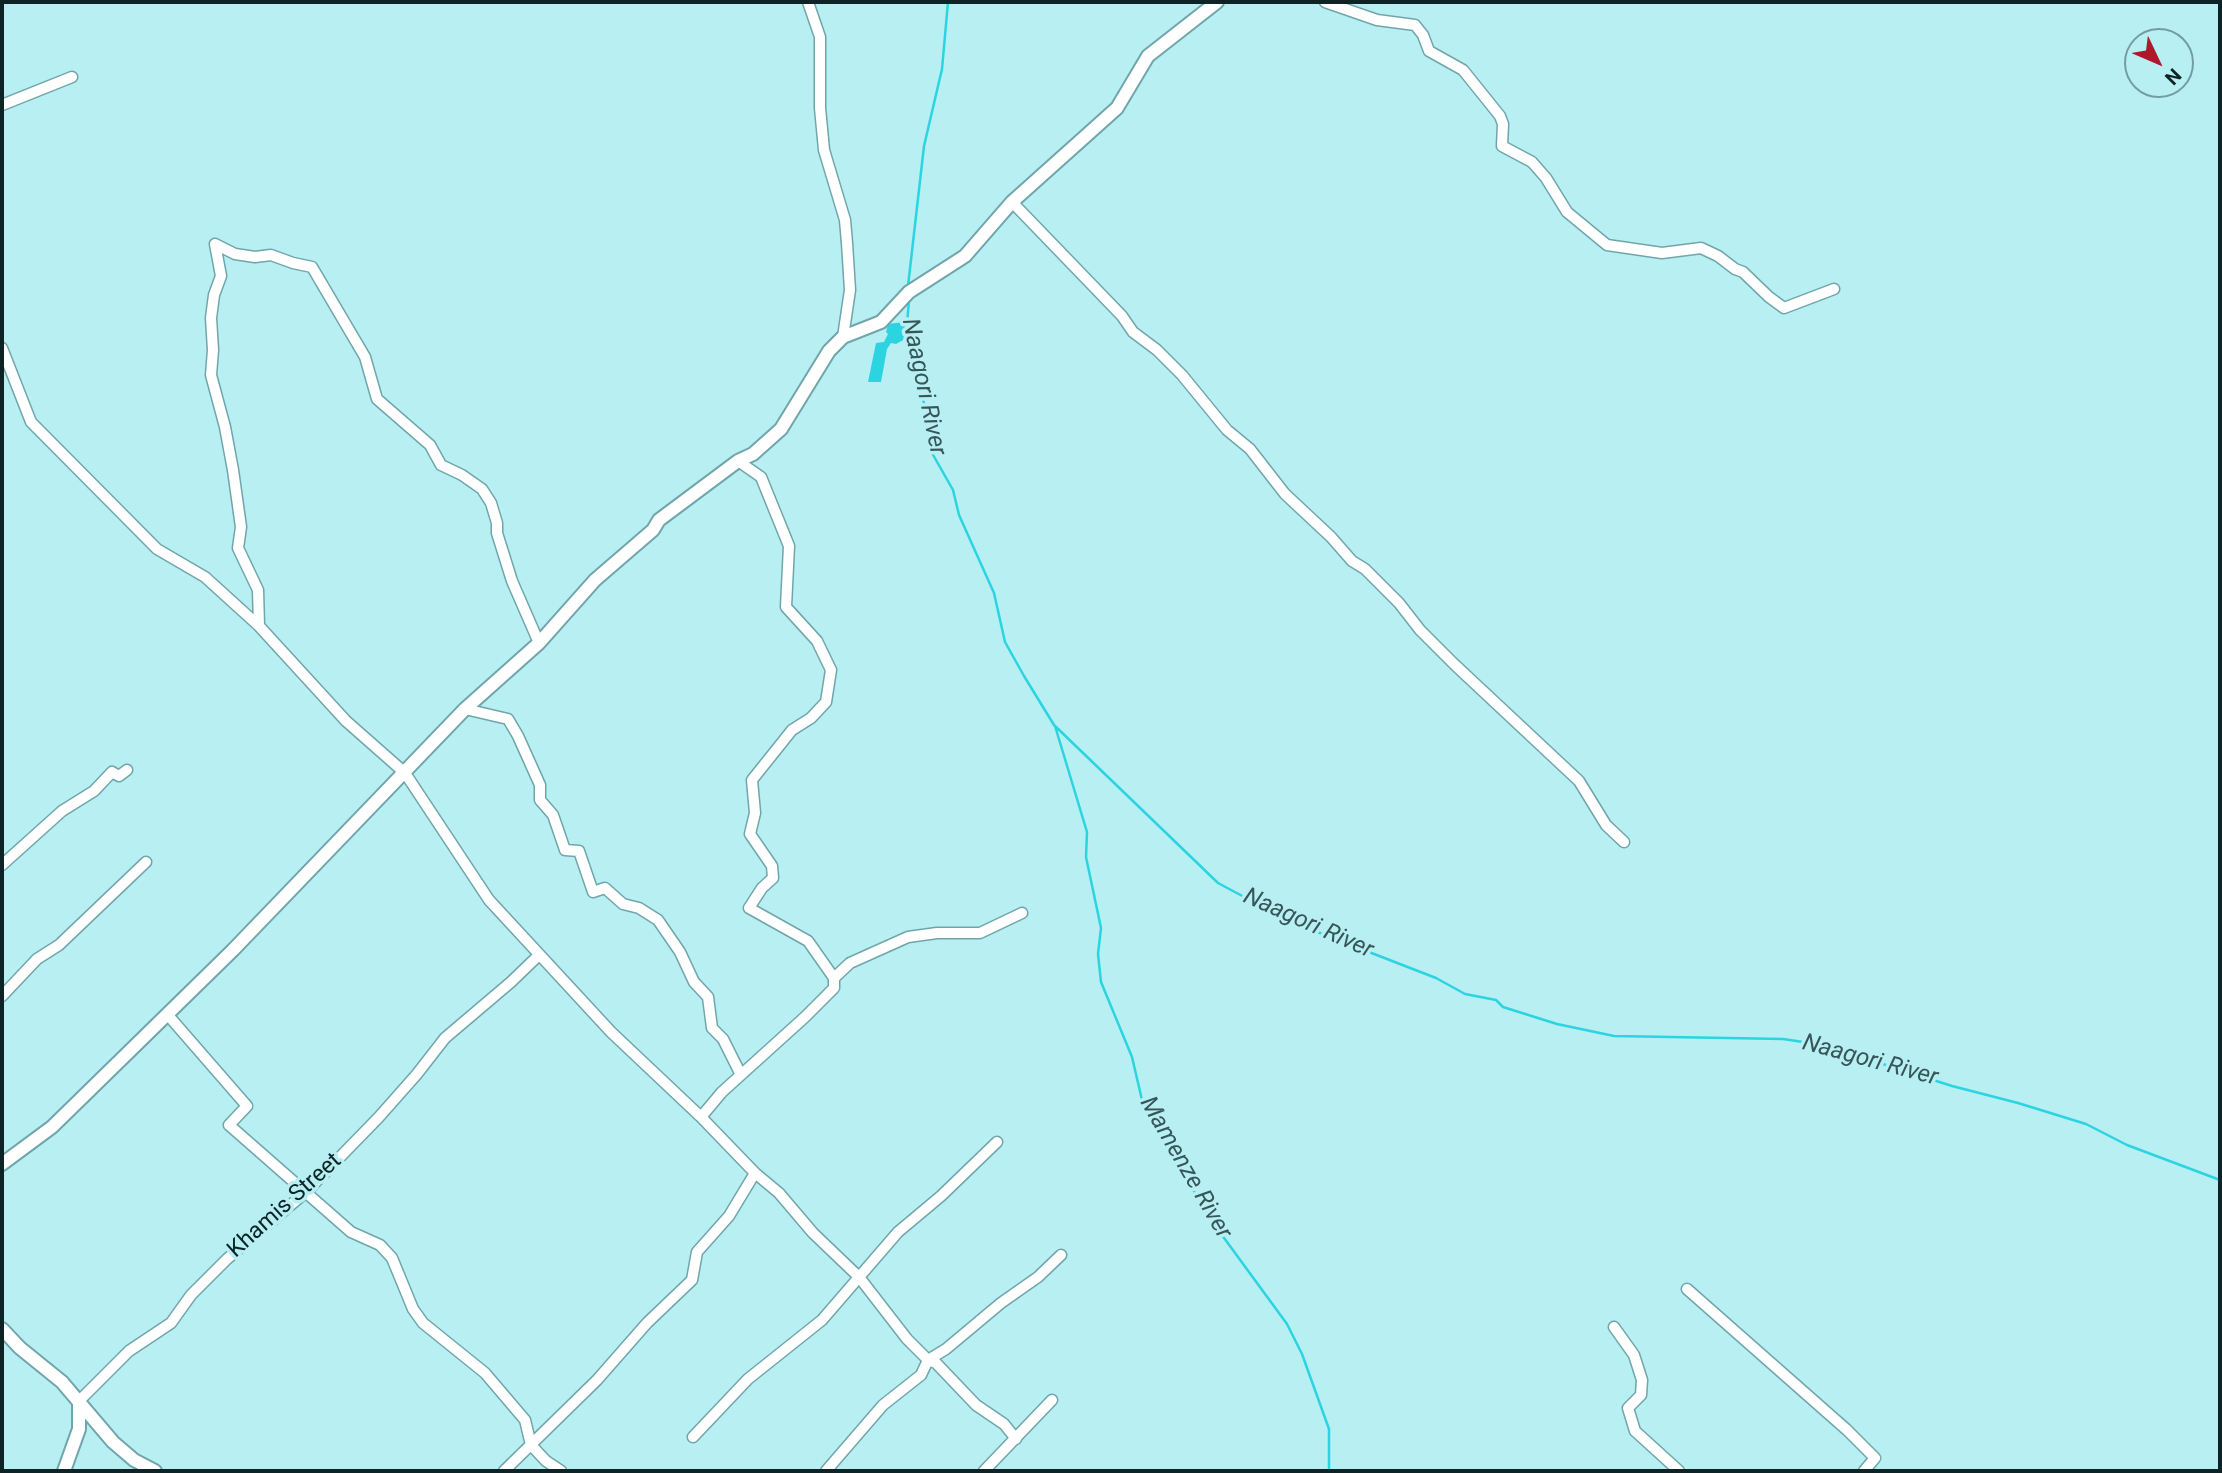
<!DOCTYPE html>
<html>
<head>
<meta charset="utf-8">
<style>
  body { margin:0 }
  #map { position:relative; width:2222px; height:1473px; overflow:hidden; background:#b7eff3; font-family:Roboto,sans-serif }
  canvas { display:block }
  .frame { position:absolute; inset:0; border:4px solid #0d2325; pointer-events:none }
  .north { position:absolute; left:2124px; top:28px; width:70px; height:70px; box-sizing:border-box; background:#b7eff3; border:2px solid #739da1; border-radius:50%; rotate:134deg; font-size:19px; font-weight:700; line-height:28px; text-align:center; color:#0d2325 }
  .north::after { content:''; display:block; margin:auto; width:24px; height:32px; background:#ad192b; clip-path:polygon(50% 0,100% 100%,50% 72%,0 100%) }
</style>
</head>
<body>
<div id="map">
<canvas width="2222" height="1473"></canvas>
<div class="frame"></div>
<div class="north">N</div>
</div>
<script>
const c = document.querySelector('canvas').getContext('2d');
c.lineJoin = 'round';
function fillPath(path, color) { c.fillStyle = color; c.fill(path, 'evenodd'); }
const shape = rows => new Path2D(rows.map(r => 'M' + r).join(''));
function stroke(path, color, width, dash) { c.strokeStyle = color; c.lineWidth = width; c.lineCap = dash ? 'butt' : 'round'; c.setLineDash(dash || []); c.stroke(path); }
function write(font, color, halo, rows, align = 'center') {
  c.font = font + ' Roboto,sans-serif'; c.lineWidth = 7; c.setLineDash([]); c.textBaseline = 'middle'; c.strokeStyle = halo; c.fillStyle = color; for (const [text, x, y, turn = 0] of rows) {
    c.save(); c.translate(x, y); c.rotate((+turn || 0) * Math.PI / 180); c.textAlign = isNaN(turn) ? turn : align; if (halo) c.strokeText(text, 0, 0); c.fillText(text, 0, 0); c.restore();
  }
}
fillPath(shape([
  [914,317,921,320,905,339,896,344,891,343,887,349,881,382,868,382,876,343,884,342,888,334,886,332,888,324,904,322]
]), '#2bd4e0');
stroke(shape([
  [908,286,924,146,942,69,948,2],
  [907,324,909,300],
  [909,334,933,445,932,453,953,490,959,515,994,593,1005,642,1024,676,1054,725,1218,883,1289,921,1436,978,1465,994,1496,1000,1503,1007,1557,1024,1614,1036,1783,1039,1823,1045,1952,1086,2018,1103,2086,1124,2127,1145,2220,1180],
  [1055,726,1087,832,1086,857,1101,928,1098,954,1101,982,1132,1057,1142,1100,1208,1216,1287,1324,1302,1354,1329,1429,1329,1471]
]), '#2bd4e0', 2.5);
const minor = shape([
  [808,2,820,37,820,108,824,150,845,220,847,243,850,290,843,337],
  [1325,2,1377,20,1415,25,1423,35,1429,51,1463,70,1500,116,1503,124,1502,146,1532,162,1546,178,1567,212,1607,245,1662,253,1701,248,1718,256,1735,269,1743,272,1769,297,1784,308,1834,289],
  [2,105,72,77],
  [1012,202,1122,316,1133,332,1157,350,1182,375,1227,430,1250,449,1285,494,1331,537,1352,561,1365,569,1399,603,1420,630,1454,664,1579,781,1606,825,1624,842],
  [215,244,235,254,255,257,271,255,293,263,312,267,365,357,377,399,430,445,441,465,462,475,482,489,491,503,497,523,497,533,512,581,539,643],
  [215,244,221,276,214,295,211,318,213,350,211,375,225,427,233,470,241,527,238,548,258,590,259,626],
  [2,348,31,422,157,549,205,577,259,626,346,721,405,773,489,900,611,1032,701,1117,755,1173,729,1216,697,1252,692,1280,647,1323,597,1380,504,1471],
  [738,461,761,477,789,546,786,607,817,641,831,670,826,702,811,718,792,730,752,780,755,813,750,834,772,866,773,878,762,888,749,908,808,941,834,978],
  [465,709,508,719,518,736,540,785,540,800,553,815,565,850,579,851,593,892,605,888,623,904,639,908,658,920,680,952,694,982,708,997,712,1028,723,1039,741,1075],
  [2,865,62,811,94,791,112,772,119,776,127,770],
  [2,996,37,959,59,945,146,862],
  [167,1014,247,1106,229,1125,351,1232,380,1245,392,1258,413,1309,423,1323,485,1373,525,1420,531,1445,546,1461,561,1471],
  [701,1117,722,1092,805,1017,834,988,834,978,850,963,908,937,937,933,980,933,1022,913],
  [755,1173,779,1193,813,1233,859,1277,907,1339,928,1360,936,1363,976,1405,1004,1424,1016,1439],
  [1687,1289,1847,1430,1875,1458,1864,1471],
  [1614,1327,1634,1355,1642,1380,1641,1395,1628,1408,1635,1431,1679,1471],
  [79,1401,129,1351,171,1323,191,1295,227,1259,306,1192,379,1117,417,1074,445,1038,511,982,539,955],
  [693,1437,748,1379,822,1320,898,1232,941,1196,997,1142],
  [826,1471,883,1405,921,1375,928,1360,946,1349,1001,1303,1038,1277,1061,1255],
  [984,1471,1052,1400]
]);
const tertiary = shape([
  [2,1164,52,1127,233,950,465,709,539,643,595,580,653,530,659,520,738,461,753,454,781,429,829,351,843,337,881,322,909,292,965,256,1012,202,1117,108,1148,56,1217,2],
  [2,1329,20,1348,62,1382,113,1442,134,1460,155,1471],
  [64,1471,79,1429,79,1401]
]);
stroke(minor, '#70a6aa', 13);
stroke(tertiary, '#70a6aa', 16);
stroke(minor, '#fff', 10);
stroke(tertiary, '#fff', 12);
write('23px', '#0d2325', '#b7eff3', [
  ["Khamis Street",285,1206,-42]
]);
write('italic 24px', '#365658', '#b7eff3', [
  ["Naagori River",923,387,78],
  ["Naagori River",1308,924,24],
  ["Naagori River",1870,1061,15],
  ["Mamenze River",1185,1168,60]
]);
</script>
</body>
</html>
